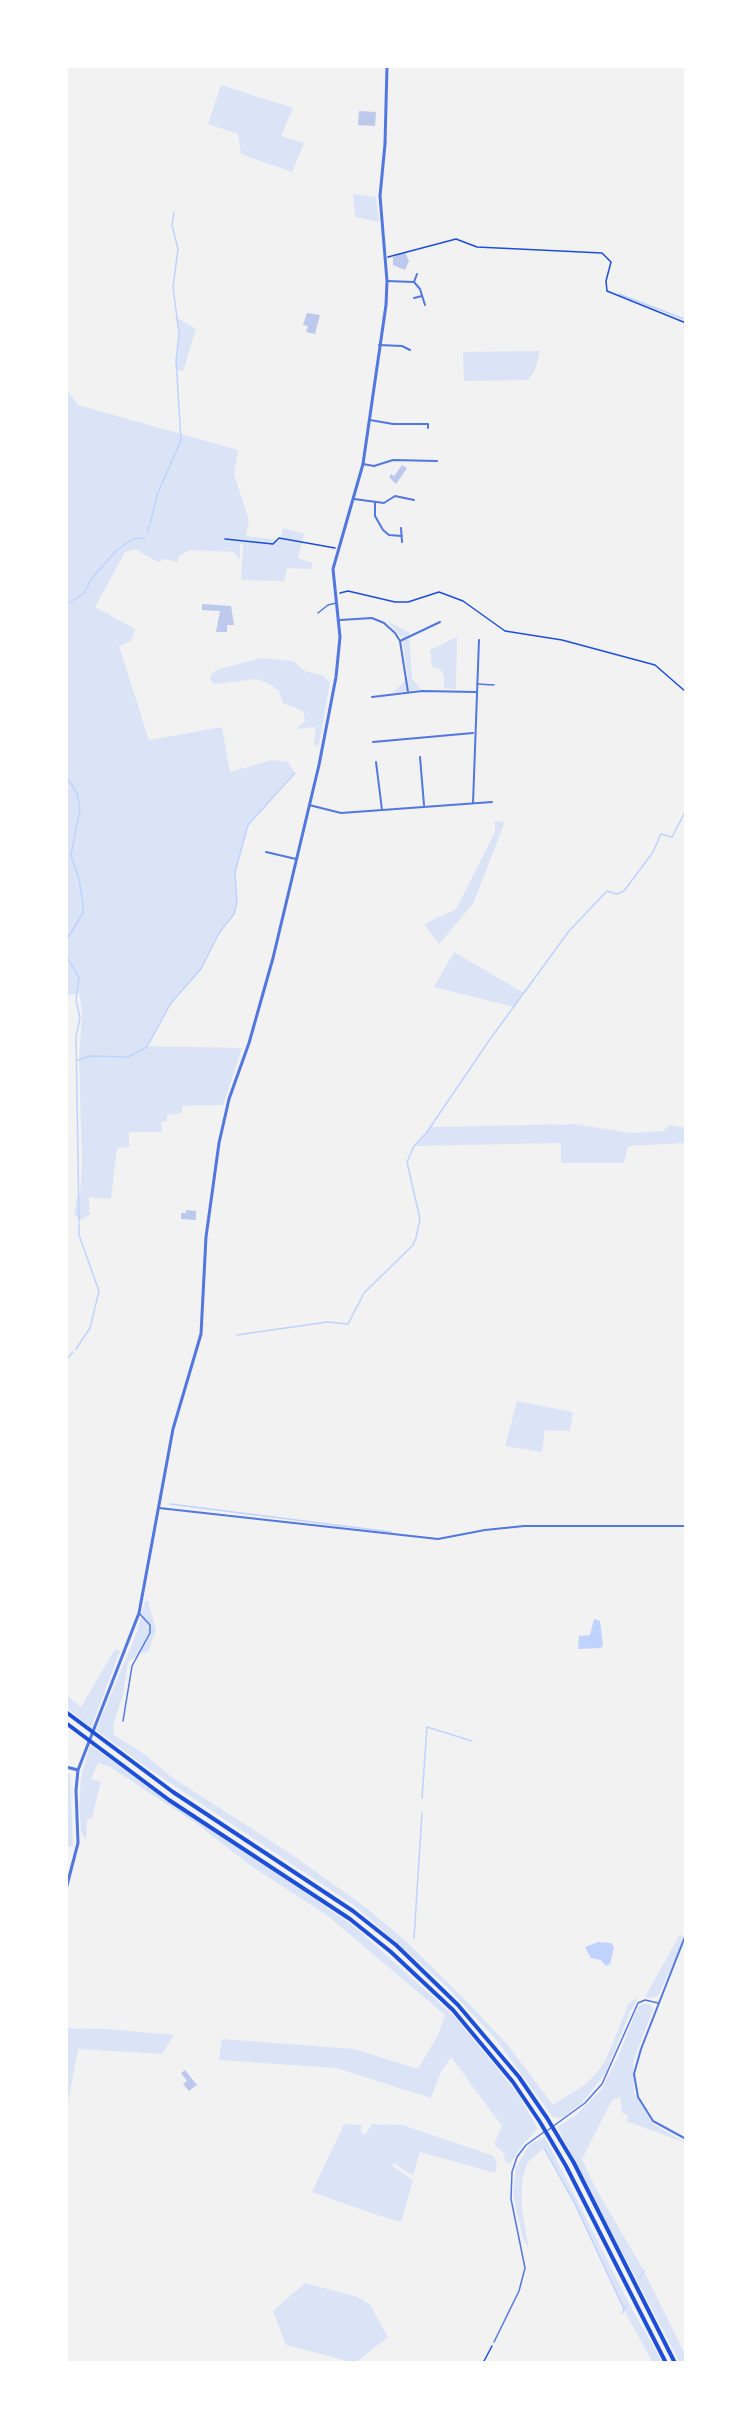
<!DOCTYPE html>
<html>
<head>
<meta charset="utf-8">
<style>
  body { margin:0 }
  #map { position:relative; width:752px; height:2429px; overflow:hidden; background:#f2f2f2; font-family:Barlow,sans-serif }
  canvas { display:block }
  .frame { position:absolute; inset:0; border:68px solid #fff; pointer-events:none }
</style>
</head>
<body>
<div id="map">
<canvas width="752" height="2429"></canvas>
<div class="frame"></div>
</div>
<script>
const c = document.querySelector('canvas').getContext('2d');
c.lineJoin = 'round';
function fillPath(path, color) { c.fillStyle = color; c.fill(path, 'evenodd'); }
const shape = rows => new Path2D(rows.map(r => 'M' + r).join(''));
function stroke(path, color, width, dash) { c.strokeStyle = color; c.lineWidth = width; c.lineCap = dash ? 'butt' : 'round'; c.setLineDash(dash || []); c.stroke(path); }
fillPath(shape([
  [221,85,293,108,281,136,304,143,292,172,241,154,238,134,208,124],
  [353,194,376,197,379,222,355,217],
  [176,317,196,329,183,371,176,369,179,334],
  [540,351,535,370,528,380,464,381,463,352],
  [66,389,78,405,238,450,234,474,249,520,246,536,280,540,283,528,304,534,298,558,313,563,311,569,287,568,284,581,241,580,243,544,240,544,240,560,234,552,189,550,178,557,178,562,165,559,158,562,135,549,125,552,95,607,135,629,131,641,119,646,149,740,222,727,230,772,272,760,288,762,295,773,248,825,235,872,237,902,234,914,219,933,201,969,171,1003,147,1046,242,1048,223,1105,182,1106,182,1113,167,1115,167,1121,161,1122,162,1132,129,1132,129,1147,117,1148,111,1199,89,1197,90,1214,82,1220,74,1215,77,1197,80,1195,82,1163,79,1060,82,1011,79,993,66,996],
  [387,621,409,632,412,679,421,689,392,693,408,678,402,638],
  [457,637,456,689,444,688,444,675,439,668,432,667,430,650],
  [260,658,293,661,305,671,323,676,330,682,319,744,316,747,314,742,316,727,296,729,305,721,303,711,283,703,279,691,271,685,257,679,214,684,210,679,213,672,220,669],
  [495,821,505,822,473,904,439,944,424,924,456,909,495,832],
  [454,952,524,993,514,1007,434,987],
  [574,1124,631,1133,663,1131,670,1125,686,1128,686,1143,628,1146,624,1163,561,1163,561,1143,414,1146,430,1127],
  [517,1401,573,1412,570,1431,545,1430,542,1452,505,1446],
  [145,1601,148,1601,156,1630,148,1652,141,1653,128,1662,123,1695,113,1725,114,1735,144,1754,173,1778,288,1852,364,1906,408,1943,475,2010,507,2044,553,2105,586,2084,599,2070,607,2057,629,2003,639,1997,630,2012,606,2072,582,2103,562,2118,553,2117,494,2037,445,1985,355,1906,146,1767,96,1730,137,1632],
  [115,1649,120,1651,91,1728,66,1707,66,1695,81,1707],
  [90,1745,354,1926,456,2018,517,2093,538,2129,523,2144,510,2164,505,2161,504,2154,494,2144,502,2126,451,2057,441,2072,431,2098,336,2068,219,2060,222,2039,354,2049,418,2069,438,2035,445,2015,328,1916,251,1866,197,1824,110,1767,98,1763,91,1780,101,1781,92,1818,87,1819,86,1840,81,1832,79,1806,81,1777],
  [66,1772,70,1774,73,1846,67,1847],
  [680,1934,683,1937,679,1951,658,1996,651,1998,645,1997],
  [644,2004,650,2004,653,2009,633,2062,634,2093,653,2124,686,2143,626,2121,628,2115,622,2113,620,2097,612,2100,582,2159,595,2187,644,2271,686,2356,686,2363,680,2363,557,2127,575,2116,601,2090,619,2055,635,2014,639,2006],
  [66,2028,106,2029,174,2035,162,2054,78,2049,68,2102,66,2102],
  [344,2124,362,2125,361,2133,366,2134,372,2124,403,2125,494,2156,497,2164,495,2173,420,2152,413,2176,394,2163,392,2166,413,2180,401,2222,377,2215,312,2192],
  [545,2137,633,2311,663,2363,653,2363,625,2312,575,2204,544,2148,527,2163,522,2181,522,2210,529,2250,523,2239,513,2194,516,2167,530,2144],
  [305,2283,358,2297,370,2305,388,2337,355,2363,286,2345,273,2311]
]), '#dbe4f7');
fillPath(shape([
  [594,1619,600,1621,603,1645,601,1648,578,1649,579,1636,590,1635],
  [598,1942,611,1943,614,1947,610,1964,606,1966,601,1960,591,1958,585,1947]
]), '#bfd3fe');
stroke(shape([
  [619,294,684,319],
  [150,524,157,495,181,440,176,360,179,334,173,287,178,249,172,225,174,212],
  [147,532,149,526],
  [66,605,84,593,92,578,117,550,133,539,144,538],
  [66,776,77,793,80,809,71,855,79,879,83,903,83,913,66,941],
  [66,955,79,978,76,1000,80,1018,76,1036,79,1221],
  [78,1060,90,1056,128,1057,147,1047,171,1003,201,969,219,933,234,914,237,902,235,872,248,825,295,773],
  [237,1335,327,1322,348,1324,364,1293,413,1245,416,1238,420,1219,407,1162,414,1146,427,1132,488,1042,569,931,607,891,617,894,624,891,653,852,661,834,672,837,686,810],
  [76,1349,90,1328,99,1291,79,1235,79,1223],
  [66,1360,73,1352],
  [170,1504,391,1532],
  [422,1798,427,1727,472,1741],
  [414,1938,422,1813],
  [544,2148,575,2204,624,2309],
  [640,2278,644,2271],
  [622,2313,626,2306]
]), '#bfd3fe', 1.5);
fillPath(shape([
  [359,111,376,112,375,126,358,125],
  [405,252,409,261,405,270,393,265,393,257],
  [307,313,320,315,315,334,306,332,308,326,303,325],
  [402,465,407,468,396,484,389,477,391,474,394,476],
  [202,604,231,606,234,625,227,625,227,632,216,632,220,611,202,610],
  [186,1210,196,1211,196,1220,181,1219,181,1213,186,1213],
  [185,2070,197,2085,189,2091,183,2084,187,2081,181,2073]
]), '#bdc9ec');
stroke(shape([
  [388,257,456,239,477,247,602,253,611,262,606,281,607,291,686,323],
  [225,539,273,544,279,538,335,548],
  [340,593,348,591,395,602,408,602,439,592,463,601,505,631,562,640,655,665,686,692],
  [483,2363,492,2346]
]), '#1d4ed8', 1.5);
stroke(shape([
  [318,613,328,605,336,603],
  [477,684,494,685],
  [123,1721,132,1666,150,1633,150,1625,139,1613],
  [548,2130,585,2103,602,2084,638,2003,645,2000,658,2003],
  [494,2342,519,2291,525,2268,511,2199,512,2172,517,2157,526,2145,544,2132]
]), '#5277de', 1.5);
stroke(shape([
  [387,281,414,282,420,289,425,305],
  [414,282,417,274],
  [414,298,422,296],
  [379,345,402,346,410,350],
  [370,420,393,424,428,424,428,428],
  [363,464,374,466,393,460,437,461],
  [354,499,384,503,395,496,414,500],
  [375,502,375,516,383,530,389,535,402,536],
  [401,528,402,542],
  [340,620,372,618,384,623,395,633,400,641,408,692],
  [400,641,440,622],
  [372,697,422,691,476,692],
  [373,742,473,733],
  [420,757,424,805],
  [376,762,382,810],
  [473,803,479,640],
  [309,805,341,813,492,802],
  [266,852,296,859],
  [159,1508,438,1539,485,1530,524,1526,686,1526],
  [686,1934,641,2049,634,2074,638,2097,653,2121,686,2139]
]), '#5277de', 2);
stroke(shape([
  [66,1767,78,1770],
  [66,1889,78,1843,76,1790,78,1770,139,1613,173,1429,201,1334,206,1237,219,1143,229,1099,249,1043,273,958,319,765,336,677,340,637,333,569,363,464,386,305,387,281,380,196,385,144,387,66]
]), '#5277de', 3);
stroke(shape([
  [66,1712,173,1792,353,1911,396,1945,458,2005,519,2077,547,2118,574,2163,675,2363],
  [66,1723,169,1800,350,1919,391,1952,453,2010,513,2082,540,2122,566,2166,666,2363]
]), '#1d4ed8', 4);
</script>
</body>
</html>
